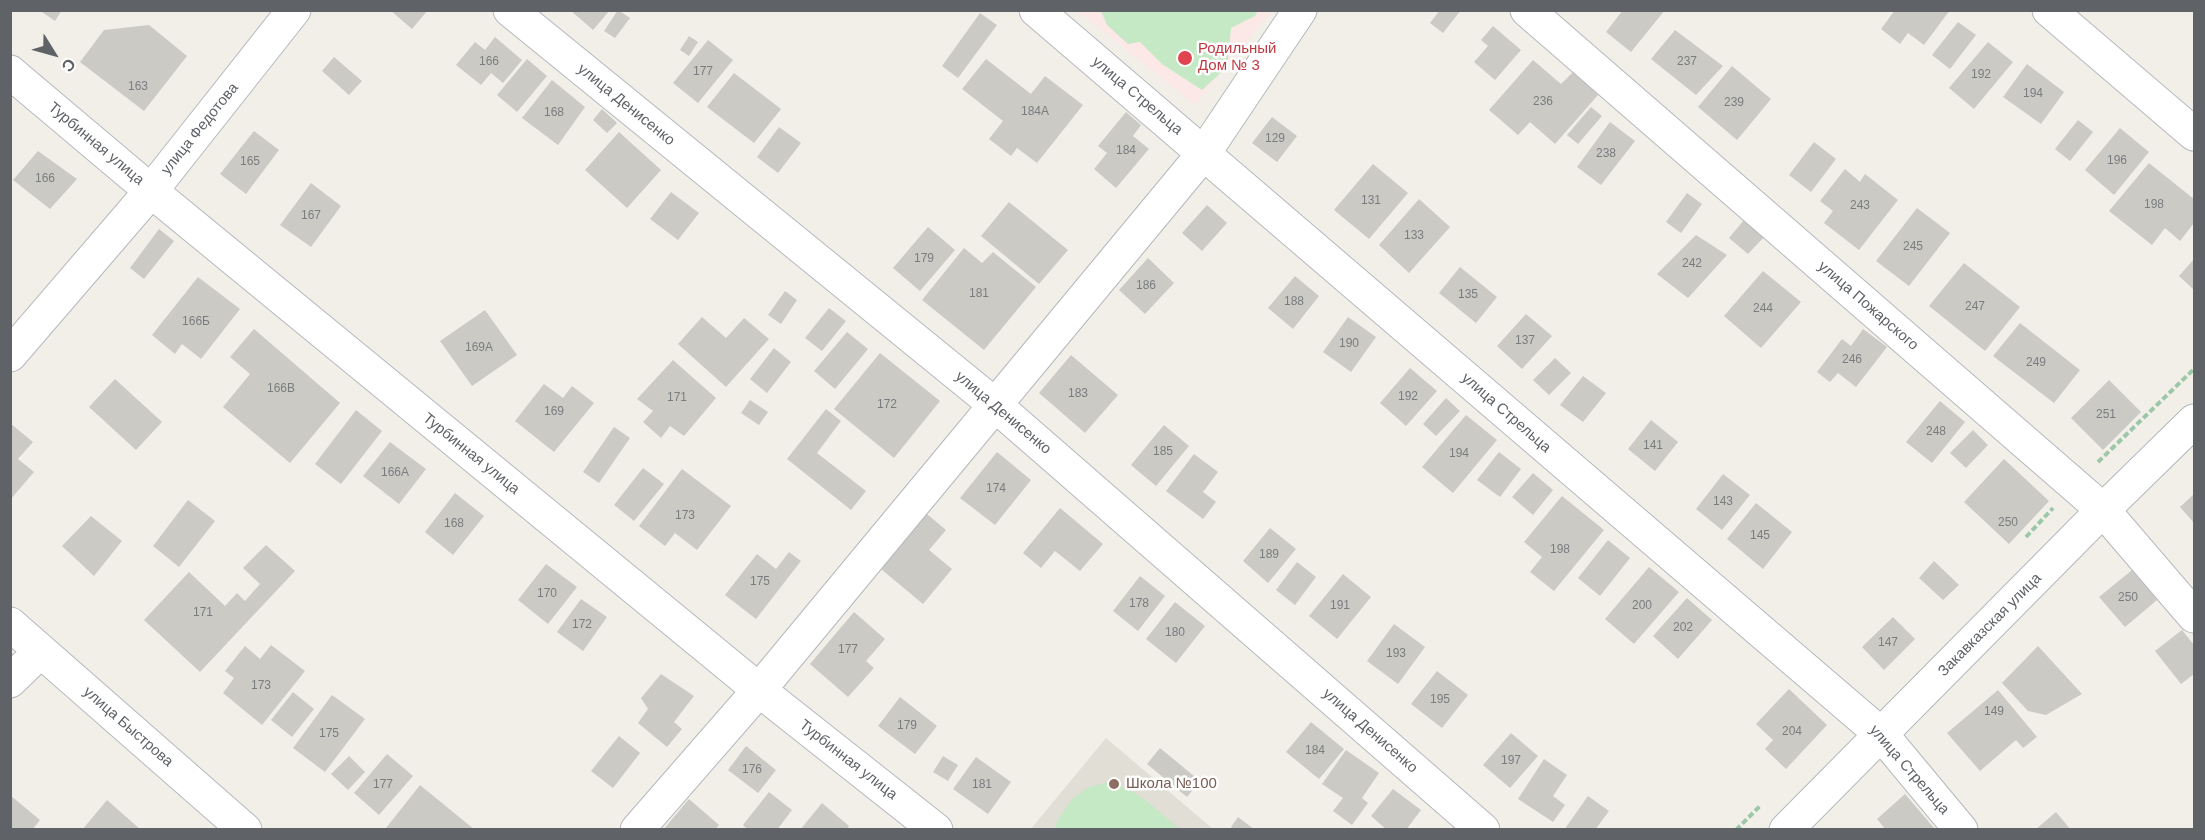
<!DOCTYPE html>
<html>
<head>
<meta charset="utf-8">
<style>
  body { margin:0 }
  #map { position:relative; width:2205px; height:840px; overflow:hidden; background:#f1efe8; font-family:Arial,sans-serif }
  canvas { display:block }
  .frame { position:absolute; inset:0; border:12px solid #5f6368; pointer-events:none }
  .north { position:absolute; left:24px; top:24px; width:60px; height:60px; -webkit-text-stroke:4px #fff; paint-order:stroke; rotate:127deg; font-size:16px; font-weight:700; line-height:24px; text-align:center; color:#5f6368 }
  .north::after { content:''; display:block; margin:auto; width:21px; height:27px; background:#5f6368; clip-path:polygon(50% 0,100% 100%,50% 72%,0 100%) }
</style>
</head>
<body>
<div id="map">
<canvas width="2205" height="840"></canvas>
<div class="frame"></div>
<div class="north">С</div>
</div>
<script>
const c = document.querySelector('canvas').getContext('2d');
c.lineJoin = 'round';
function fillPath(path, color) { c.fillStyle = color; c.fill(path, 'evenodd'); }
const shape = rows => new Path2D(rows.map(r => 'M' + r).join(''));
function stroke(path, color, width, dash) { c.strokeStyle = color; c.lineWidth = width; c.lineCap = dash ? 'butt' : 'round'; c.setLineDash(dash || []); c.stroke(path); }
function write(font, color, halo, rows, align = 'center') {
  c.font = font + ' Arial,sans-serif'; c.lineWidth = 5; c.setLineDash([]); c.textBaseline = 'middle'; c.strokeStyle = halo; c.fillStyle = color; for (const [text, x, y, turn = 0] of rows) {
    c.save(); c.translate(x, y); c.rotate((+turn || 0) * Math.PI / 180); c.textAlign = isNaN(turn) ? turn : align; if (halo) c.strokeText(text, 0, 0); c.fillText(text, 0, 0); c.restore();
  }
}
fillPath(shape([
  [1106,738,1213,829,1030,830]
]), '#e1ded6');
fillPath(shape([
  [1078,11,1272,11,1195,105]
]), '#fce8e6');
fillPath(shape([
  [1101,11,1258,11,1255,16,1231,28,1227,67,1202,90,1162,64,1140,42,1128,44,1107,25],
  [1108,782,1126,788,1144,799,1180,829,1055,829,1057,822,1071,800,1089,787]
]), '#c5e8c5');
fillPath(shape([
  [39,10,62,10,55,21],
  [390,10,428,10,412,29],
  [570,10,610,10,593,30],
  [618,10,630,18,615,38,604,31],
  [1440,10,1461,10,1443,33,1430,23],
  [1623,10,1665,10,1631,52,1606,32],
  [1895,10,1950,10,1924,45,1908,33,1900,44,1881,29],
  [980,13,997,25,958,78,942,66],
  [1958,22,1976,35,1950,69,1932,55],
  [149,25,187,56,144,111,80,62,104,30],
  [1493,26,1521,50,1495,80,1474,62,1488,46,1481,40],
  [1675,30,1723,66,1696,95,1651,59],
  [689,36,698,42,689,56,680,50],
  [495,37,522,60,503,83,491,73,481,85,456,65,475,42,485,50],
  [708,40,733,60,698,103,673,83],
  [1988,42,2013,62,1974,109,1949,88],
  [334,57,362,81,349,95,322,71],
  [527,59,547,76,517,112,497,95],
  [986,59,1031,94,1045,76,1083,105,1037,163,1017,148,1011,156,989,139,1003,121,962,89],
  [1533,60,1561,84,1573,72,1598,95,1555,144,1530,122,1518,135,1489,110],
  [2027,64,2064,92,2041,124,2003,97],
  [1732,66,1771,99,1737,140,1698,107],
  [734,73,781,109,754,143,707,107],
  [552,80,585,107,558,145,522,118],
  [1591,107,1602,116,1578,144,1567,135],
  [602,109,617,123,607,133,593,120],
  [1126,112,1141,125,1133,136,1149,149,1116,188,1094,169,1107,153,1098,146],
  [1272,117,1297,136,1277,162,1252,143],
  [2078,120,2093,132,2070,161,2055,149],
  [1610,122,1635,141,1601,185,1577,167],
  [779,127,801,143,778,173,757,157],
  [2120,128,2149,152,2114,195,2085,170],
  [254,131,279,150,246,194,220,174],
  [619,132,661,170,627,208,585,170],
  [1814,142,1836,159,1811,192,1789,175],
  [38,151,77,179,50,209,13,180],
  [2149,163,2194,199,2194,223,2180,241,2165,228,2152,245,2109,211],
  [1373,164,1408,193,1369,239,1334,210],
  [1845,169,1860,182,1865,174,1898,200,1859,250,1824,223,1833,211,1820,201],
  [311,183,341,206,311,247,280,225],
  [671,192,699,213,678,240,650,219],
  [1687,193,1702,204,1681,233,1666,222],
  [1419,199,1450,227,1409,273,1379,245],
  [1009,202,1068,250,1039,284,981,236],
  [1207,205,1227,223,1202,251,1182,233],
  [1917,208,1950,233,1909,286,1876,261],
  [1744,220,1764,237,1748,254,1729,238],
  [928,227,955,250,920,291,893,268],
  [159,229,174,241,144,279,130,268],
  [1696,235,1727,255,1688,298,1657,274],
  [964,248,982,263,993,252,1036,287,984,350,922,300],
  [1148,258,1174,283,1145,314,1119,290],
  [2194,259,2194,290,2179,276],
  [1964,263,2020,307,1985,351,1929,306],
  [1460,267,1497,297,1476,323,1439,293],
  [1763,271,1801,302,1761,348,1724,316],
  [1295,276,1319,296,1293,329,1268,308],
  [198,277,240,309,201,359,182,344,175,354,152,335],
  [785,291,797,300,781,324,768,315],
  [829,308,846,321,822,351,805,338],
  [485,310,517,355,472,386,440,341],
  [1526,314,1552,336,1522,369,1497,346],
  [702,317,726,338,744,318,769,339,726,387,678,344],
  [1348,317,1376,337,1351,372,1323,352],
  [2020,323,2080,370,2054,403,1993,356],
  [254,329,340,403,290,463,223,407,250,374,230,357],
  [1863,329,1887,347,1856,387,1838,373,1830,382,1817,372,1842,339,1851,346],
  [847,332,868,349,835,389,814,371],
  [774,348,791,362,767,393,750,379],
  [880,353,940,401,894,458,834,409],
  [1071,355,1118,395,1085,433,1039,393],
  [1555,358,1571,373,1549,395,1533,380],
  [673,360,716,398,684,436,670,426,661,438,643,422,653,411,637,399],
  [1410,368,1437,391,1406,426,1380,403],
  [1583,376,1606,393,1583,422,1560,405],
  [115,379,162,422,136,450,89,407],
  [2109,380,2141,412,2103,450,2071,418],
  [544,384,563,398,572,386,594,403,554,452,515,421],
  [1446,398,1460,411,1436,436,1423,424],
  [750,400,768,412,759,425,741,413],
  [1940,401,1965,422,1932,463,1906,442],
  [826,409,841,421,817,453,866,491,851,510,787,459],
  [356,410,382,431,341,484,315,464],
  [1466,415,1497,440,1453,493,1422,467],
  [1651,420,1678,442,1655,471,1628,449],
  [10,423,33,442,18,459,34,472,10,500],
  [1164,425,1189,446,1156,486,1131,465],
  [614,427,630,438,599,483,583,472],
  [1973,430,1988,445,1966,468,1950,453],
  [390,442,426,469,399,504,363,476],
  [997,452,1031,480,995,525,960,498],
  [1499,452,1521,469,1500,497,1477,480],
  [1194,454,1218,472,1203,492,1216,502,1203,519,1166,491],
  [2004,459,2049,501,2009,544,1964,502],
  [643,468,664,484,634,521,614,505],
  [682,469,731,506,697,550,675,533,665,546,639,526],
  [1533,473,1553,490,1533,515,1512,497],
  [1723,474,1750,495,1722,530,1696,509],
  [455,493,484,516,453,555,425,532],
  [2194,494,2194,523,2180,507],
  [1562,496,1604,530,1554,591,1530,572,1542,557,1524,542],
  [188,500,215,521,179,567,153,546],
  [1756,503,1792,532,1763,569,1727,539],
  [1060,508,1103,544,1080,571,1055,551,1041,568,1023,553],
  [927,514,946,530,929,550,952,569,923,604,881,569],
  [91,516,122,541,94,576,62,546],
  [1270,528,1296,549,1268,583,1243,561],
  [1608,540,1630,558,1600,596,1578,578],
  [266,545,295,571,200,672,144,620,189,572,225,606,237,593,245,601,260,584,243,568],
  [789,552,801,561,756,619,725,595,757,554,776,569],
  [1934,561,1959,585,1943,600,1919,578],
  [1297,562,1316,577,1295,605,1276,590],
  [546,564,577,587,548,624,518,600],
  [1649,567,1679,592,1634,644,1605,619],
  [2132,570,2157,600,2125,627,2099,597],
  [1343,574,1371,597,1337,639,1309,616],
  [1140,576,1165,596,1138,631,1113,611],
  [1687,598,1712,620,1678,659,1653,636],
  [581,599,607,617,583,651,557,632],
  [1175,602,1205,626,1176,663,1146,639],
  [854,612,885,639,866,661,874,668,848,697,810,664],
  [1893,617,1915,639,1884,670,1862,647],
  [1394,624,1425,647,1398,684,1367,661],
  [2182,630,2194,645,2194,674,2181,684,2155,651],
  [271,645,305,671,262,725,223,693,234,678,225,671,245,646,260,659],
  [2038,646,2082,694,2046,715,2028,711,2002,683],
  [1437,671,1468,695,1442,728,1411,704],
  [661,674,694,696,674,722,682,729,667,747,638,723,648,709,641,698],
  [1789,689,1827,725,1786,769,1765,749,1773,740,1756,724],
  [1998,690,2037,737,2023,748,2016,740,1980,771,1947,733],
  [293,692,314,709,292,737,271,720],
  [332,695,365,719,325,772,293,748],
  [900,697,937,726,915,754,878,726],
  [1311,722,1344,749,1319,779,1286,752],
  [1511,733,1538,756,1510,788,1483,765],
  [619,736,640,753,613,788,591,771],
  [746,746,776,770,758,793,728,770],
  [1160,748,1200,781,1187,797,1147,764],
  [1346,750,1379,773,1362,798,1368,803,1352,825,1333,811,1343,798,1322,784],
  [387,754,413,776,379,815,354,793],
  [349,756,365,772,348,790,331,774],
  [943,756,958,765,948,781,933,772],
  [976,757,1011,782,988,814,953,789],
  [1544,759,1567,775,1553,796,1565,805,1553,822,1518,799],
  [420,785,475,830,388,830,386,828],
  [1393,789,1421,810,1406,830,1387,830,1371,816],
  [769,792,792,810,777,830,748,830,743,825],
  [1905,794,1934,828,1933,830,1886,830,1877,819],
  [10,795,40,820,32,830,10,830],
  [1588,796,1609,811,1595,830,1564,830],
  [689,799,719,825,715,830,663,830],
  [107,800,141,830,82,830],
  [822,803,849,826,847,830,800,830],
  [2056,812,2071,830,2035,830],
  [1238,817,1255,830,1234,830,1231,827]
]), '#cccac5');
const minor = shape([
  [510,10,994,404,1483,830],
  [1036,10,1882,735,1961,830],
  [1527,10,2103,510,2194,616],
  [2049,10,2194,134],
  [10,72,151,191,759,690,936,830],
  [10,355,151,191,294,10],
  [10,624,245,830],
  [10,681,41,651],
  [637,830,759,690,1204,153,1300,10],
  [1786,830,2103,510,2194,421]
]);
stroke(minor, '#b5b8bc', 35);
stroke(shape([
  [2098,462,2194,369],
  [2026,537,2053,508],
  [1736,830,1761,805]
]), '#9cc7a9', 4, [6, 3]);
stroke(minor, '#fff', 33);
for (const [x, y, r, color] of [
  [1185,58,8,"#e0444e"],
  [1114,784,6,"#8d6e63"]
]) { const dot = new Path2D(); dot.arc(x, y, r, 0, 2 * Math.PI); c.fillStyle = color; c.fill(dot); stroke(dot, '#fff', 2); }
write('12px', '#7a7d7f', null, [
  ["166",489,62],
  ["237",1687,62],
  ["177",703,72],
  ["192",1981,75],
  ["163",138,87],
  ["194",2033,94],
  ["236",1543,102],
  ["239",1734,103],
  ["184А",1035,112],
  ["168",554,113],
  ["129",1275,139],
  ["184",1126,151],
  ["238",1606,154],
  ["196",2117,161],
  ["165",250,162],
  ["166",45,179],
  ["131",1371,201],
  ["198",2154,205],
  ["243",1860,206],
  ["167",311,216],
  ["133",1414,236],
  ["245",1913,247],
  ["179",924,259],
  ["242",1692,264],
  ["186",1146,286],
  ["181",979,294],
  ["135",1468,295],
  ["188",1294,302],
  ["247",1975,307],
  ["244",1763,309],
  ["166Б",196,322],
  ["137",1525,341],
  ["190",1349,344],
  ["169А",479,348],
  ["246",1852,360],
  ["249",2036,363],
  ["166В",281,389],
  ["183",1078,394],
  ["192",1408,397],
  ["171",677,398],
  ["172",887,405],
  ["169",554,412],
  ["251",2106,415],
  ["248",1936,432],
  ["141",1653,446],
  ["185",1163,452],
  ["194",1459,454],
  ["166А",395,473],
  ["174",996,489],
  ["143",1723,502],
  ["173",685,516],
  ["250",2008,523],
  ["168",454,524],
  ["145",1760,536],
  ["198",1560,550],
  ["189",1269,555],
  ["175",760,582],
  ["170",547,594],
  ["250",2128,598],
  ["178",1139,604],
  ["191",1340,606],
  ["200",1642,606],
  ["171",203,613],
  ["172",582,625],
  ["202",1683,628],
  ["180",1175,633],
  ["147",1888,643],
  ["177",848,650],
  ["193",1396,654],
  ["173",261,686],
  ["195",1440,700],
  ["149",1994,712],
  ["179",907,726],
  ["204",1792,732],
  ["175",329,734],
  ["184",1315,751],
  ["197",1511,761],
  ["176",752,770],
  ["177",383,785],
  ["181",982,785]
]);
write('15px', '#be3a42', '#fff', [
  ["Родильный",1198,49],
  ["Дом № 3",1198,66]
], 'left');
write('15px', '#5f6368', '#fff', [
  ["улица Стрельца",1137,96,40],
  ["улица Денисенко",626,105,39],
  ["улица Федотова",200,129,-51],
  ["Турбинная улица",96,144,40],
  ["улица Пожарского",1868,306,41],
  ["улица Денисенко",1003,413,40],
  ["улица Стрельца",1506,413,41],
  ["Турбинная улица",471,454,39],
  ["Закавказская улица",1990,625,-45],
  ["улица Быстрова",128,727,41],
  ["улица Денисенко",1370,731,41],
  ["Турбинная улица",848,760,38],
  ["улица Стрельца",1909,770,49]
]);
write('15px', '#785e54', '#fff', [
  ["Школа №100",1126,784]
], 'left');
</script>
</body>
</html>
